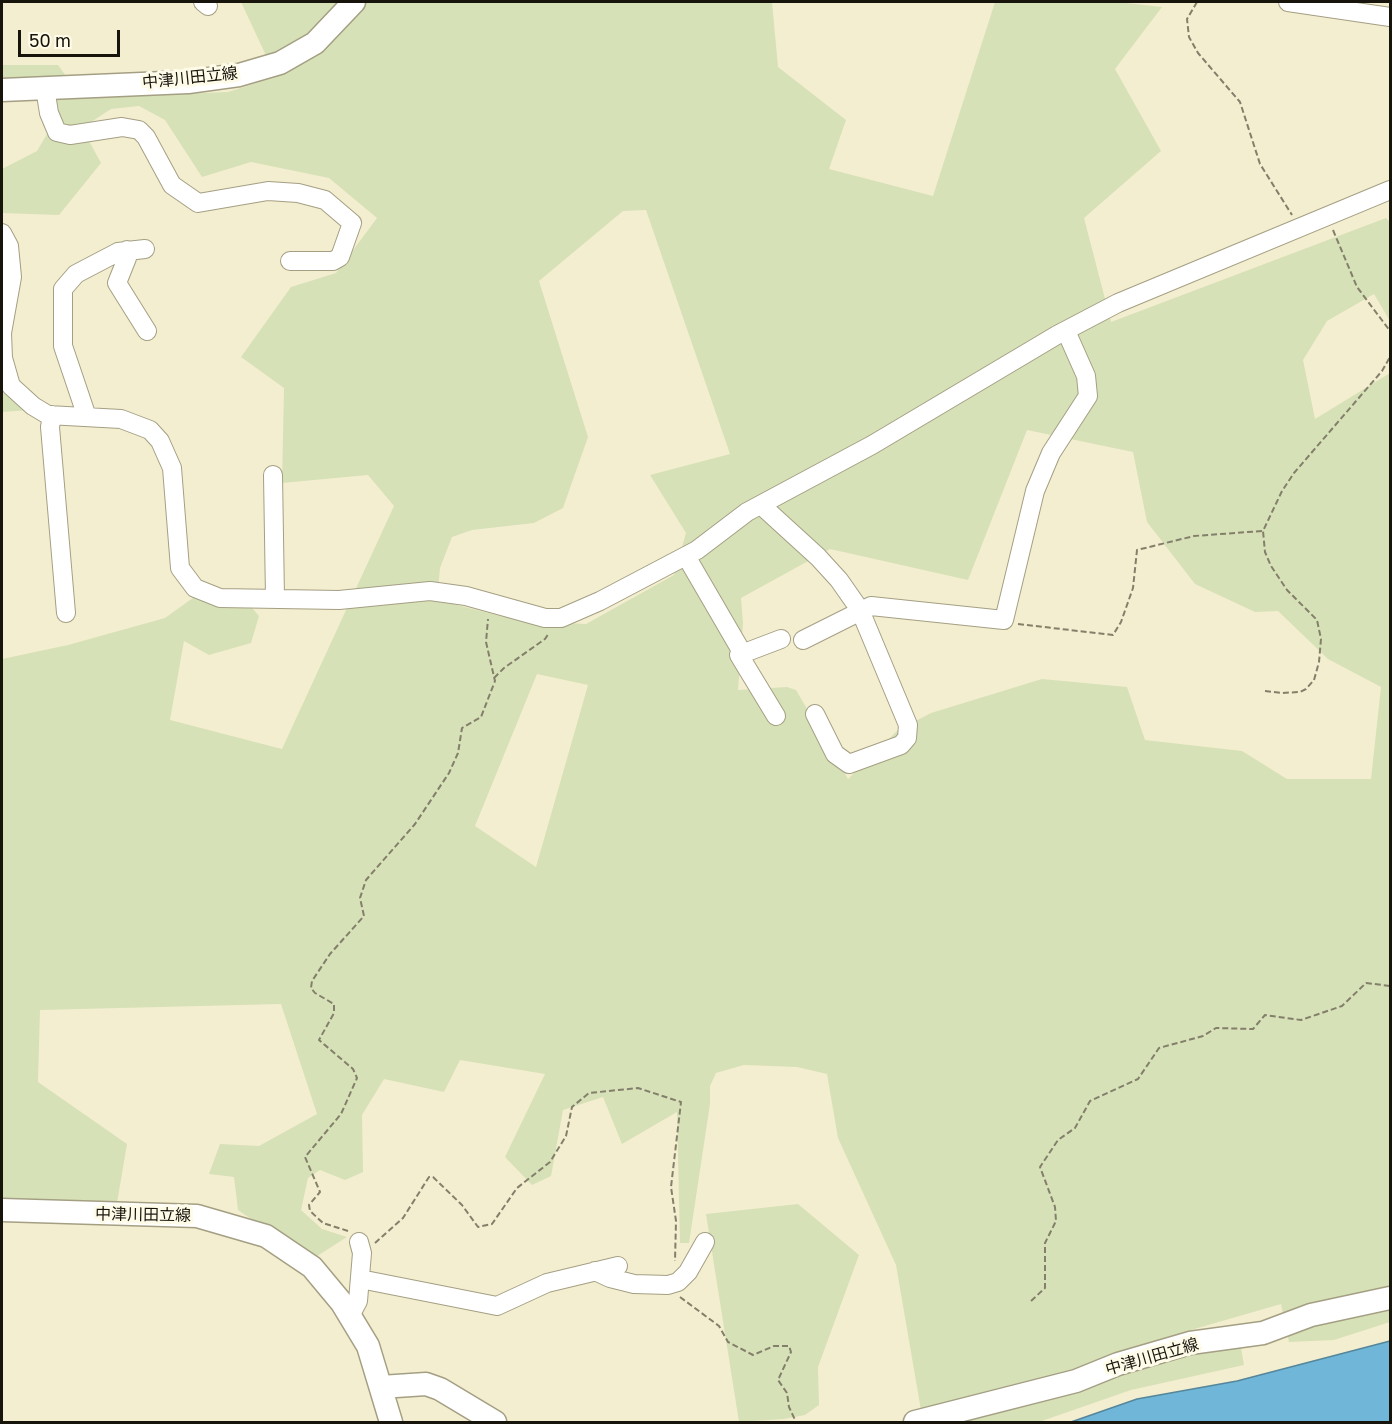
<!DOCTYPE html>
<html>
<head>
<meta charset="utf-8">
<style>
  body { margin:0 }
  #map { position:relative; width:1392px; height:1424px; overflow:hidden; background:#f4eed0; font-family:"Golos Text",sans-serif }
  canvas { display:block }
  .frame { position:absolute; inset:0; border:3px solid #17150b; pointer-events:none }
  .scale { position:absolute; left:18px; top:30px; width:102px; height:27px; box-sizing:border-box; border:3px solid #17150b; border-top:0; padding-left:8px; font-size:18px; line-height:21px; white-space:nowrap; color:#17150b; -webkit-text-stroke:4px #fefbe9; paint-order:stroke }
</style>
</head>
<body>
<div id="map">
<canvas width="1392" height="1424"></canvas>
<div class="frame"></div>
<div class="scale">50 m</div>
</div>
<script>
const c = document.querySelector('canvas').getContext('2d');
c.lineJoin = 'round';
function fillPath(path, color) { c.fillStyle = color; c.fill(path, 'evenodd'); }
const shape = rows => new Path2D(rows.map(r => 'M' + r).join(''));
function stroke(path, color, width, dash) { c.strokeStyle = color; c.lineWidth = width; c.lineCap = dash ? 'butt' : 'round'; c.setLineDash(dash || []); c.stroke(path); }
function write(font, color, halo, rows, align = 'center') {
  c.font = font + ' "Golos Text","Noto Sans JP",sans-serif'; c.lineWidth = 6; c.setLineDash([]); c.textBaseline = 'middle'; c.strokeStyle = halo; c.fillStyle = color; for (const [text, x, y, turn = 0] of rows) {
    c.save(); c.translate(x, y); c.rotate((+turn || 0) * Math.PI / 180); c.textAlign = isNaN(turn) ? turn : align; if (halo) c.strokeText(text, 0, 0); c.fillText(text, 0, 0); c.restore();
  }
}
fillPath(shape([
  [241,2,772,2,778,67,846,120,829,169,933,196,995,2,1117,2,1162,7,1115,69,1161,151,1084,218,1111,322,1386,218,1390,222,1390,321,1374,294,1327,321,1303,360,1315,419,1390,373,1390,1322,1334,1340,1289,1342,1281,1304,1191,1330,1196,1352,1241,1348,1244,1365,1131,1390,1039,1422,923,1422,896,1265,838,1138,827,1074,797,1067,744,1065,716,1073,710,1086,710,1104,689,1243,680,1243,677,1112,622,1144,603,1097,563,1110,551,1176,532,1185,505,1157,545,1074,460,1060,444,1092,384,1079,362,1115,363,1172,345,1180,320,1170,308,1178,301,1210,322,1229,347,1237,311,1260,238,1210,234,1177,209,1174,220,1144,259,1146,317,1114,281,1004,40,1010,38,1082,127,1144,117,1203,2,1199,2,659,68,645,165,618,197,595,248,603,259,616,251,643,209,655,184,641,170,720,282,749,394,506,368,475,282,483,284,388,241,357,291,287,336,273,377,218,329,178,251,162,202,177,165,120,139,106,111,109,82,128,101,163,59,215,2,213,2,169,37,151,53,124,37,79,2,80,2,65,58,65,82,98,228,92,276,77],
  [646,210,730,454,650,475,686,533,674,575,586,624,516,620,437,600,440,568,452,537,472,530,534,523,563,508,588,437,539,281,623,211],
  [1027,430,1133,452,1147,522,1195,584,1255,612,1278,611,1328,659,1381,687,1371,779,1287,779,1242,751,1145,740,1127,687,1042,679,931,713,898,730,848,779,796,690,787,687,738,690,743,623,741,598,830,549,968,580],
  [537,674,588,685,536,867,475,826],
  [2,377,30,410,2,412],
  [798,1204,859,1255,818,1367,819,1405,805,1415,784,1419,739,1422,706,1214]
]), '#d7e1b7');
const water = shape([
  [1390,1341,1390,1422,1071,1422,1137,1399,1237,1381,1390,1341]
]);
fillPath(water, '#6fb6d8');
stroke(water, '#55869a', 1.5);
const minor = shape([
  [203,2,208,6],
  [1288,2,1390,17],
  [45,88,49,113,57,132,70,135,122,127,139,130,146,137,172,185,198,203,268,191,298,193,325,200,352,223,340,257,333,261,290,261],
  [2,233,9,246,12,277,2,333,3,358,11,386,33,406,48,415,121,419,150,430,160,441,172,468,180,568,195,588,220,598,339,600,430,591,466,596,545,618,561,618,600,601,697,550,747,512,872,445,1057,335,1118,303,1390,190],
  [127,250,127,258,117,283,147,331],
  [52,415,50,427,66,613],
  [87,417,63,346,63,289,76,274,118,252,145,249],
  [273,475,275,598],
  [761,505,818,557,839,580,860,610,908,725,907,738,901,745,849,764,835,754,815,714],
  [686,556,743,654],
  [803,640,871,606,1004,620,1035,491,1051,453,1088,396,1086,376,1066,331],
  [776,716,739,655,781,639],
  [595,1271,610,1278,634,1284,668,1285,678,1282,688,1272,705,1242],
  [360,1279,497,1306,547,1283,618,1266],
  [350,1316,358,1301,362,1253,359,1242]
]);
const major = shape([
  [2,90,188,82,239,75,280,63,315,43,354,2],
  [2,1210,197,1216,266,1236,312,1267,342,1303,368,1346,391,1422],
  [381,1387,426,1384,440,1389,495,1422],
  [915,1422,1076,1381,1118,1364,1190,1343,1263,1333,1311,1315,1390,1298]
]);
stroke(minor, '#a49f83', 20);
stroke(major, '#a49f83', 25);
stroke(shape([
  [1197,2,1187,19,1189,37,1198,53,1240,102,1260,164,1292,215],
  [1333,230,1357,287,1390,331],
  [1018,624,1113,635,1121,622,1133,588,1137,550,1194,536,1262,531],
  [494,678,504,668,545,639,549,633],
  [1265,691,1282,693,1300,692,1306,689,1314,680,1319,662,1321,639,1317,620,1287,590,1271,566,1265,552,1263,531,1282,491,1294,473,1382,371,1390,357],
  [348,1231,323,1223,310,1211,309,1205,320,1192,305,1157,341,1114,357,1078,353,1069,319,1040,334,1013,334,1004,315,993,311,988,312,981,330,954,364,916,360,898,366,880,415,824,449,773,458,753,462,728,481,717,495,681,486,642,488,619],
  [375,1243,403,1218,429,1177,433,1177,462,1205,478,1227,492,1224,517,1188,550,1162,566,1136,572,1107,589,1093,638,1088,681,1102,671,1187,676,1221,675,1261],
  [680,1297,719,1326,728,1342,753,1355,774,1346,789,1346,791,1352,778,1380,787,1393,789,1407,796,1422],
  [1031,1301,1045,1288,1045,1243,1056,1221,1055,1207,1040,1167,1058,1140,1075,1128,1090,1101,1138,1079,1159,1048,1203,1036,1216,1028,1253,1029,1265,1015,1301,1020,1342,1006,1366,983,1390,986]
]), '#837f6b', 2, [6, 3]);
stroke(minor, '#fff', 18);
stroke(major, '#fff', 22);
write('16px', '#17150b', '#fefbe9', [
  ["中津川田立線",190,78,-6],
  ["中津川田立線",143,1215,1],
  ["中津川田立線",1152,1357,-16]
]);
</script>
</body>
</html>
